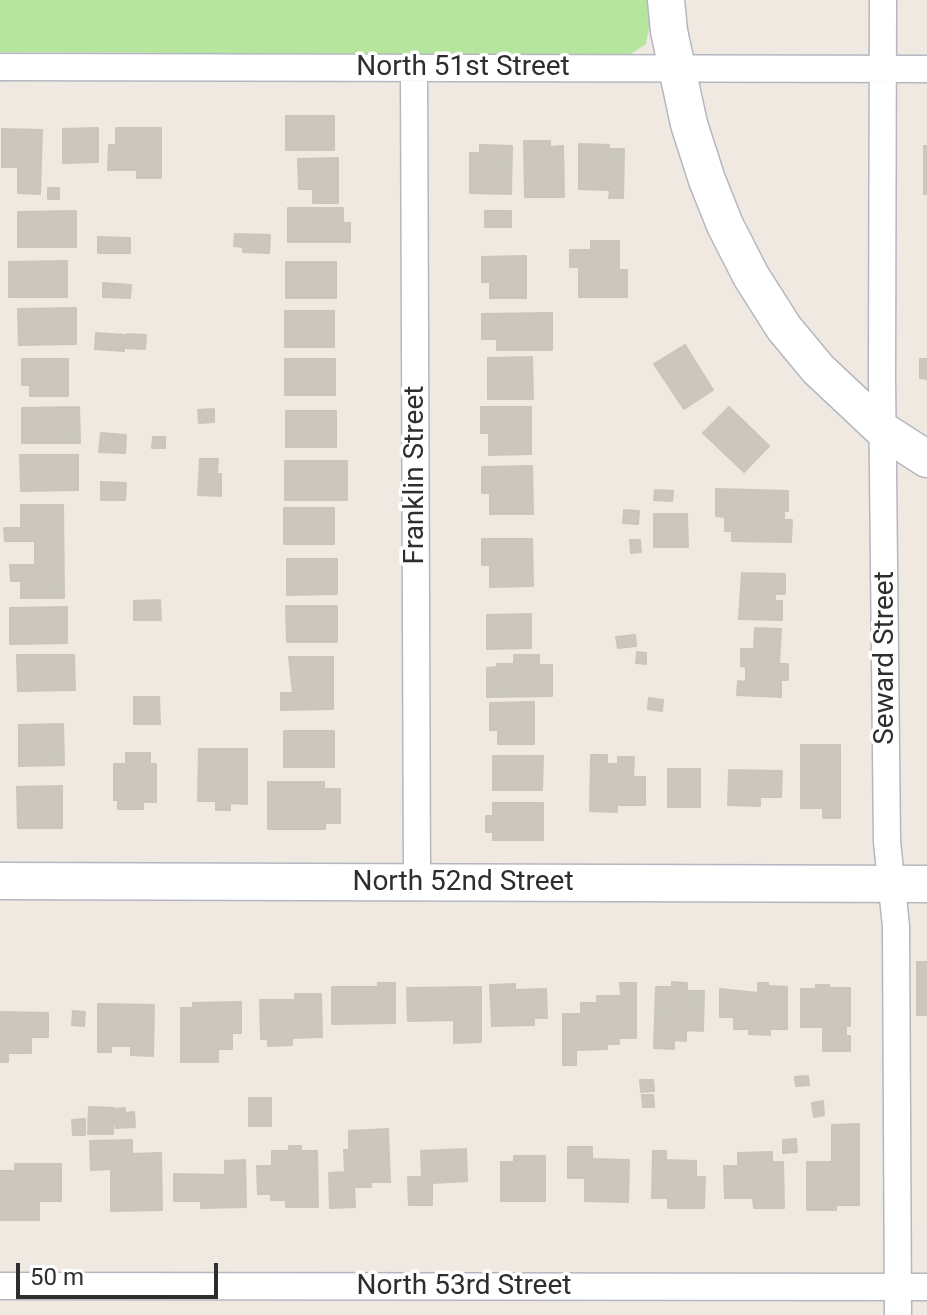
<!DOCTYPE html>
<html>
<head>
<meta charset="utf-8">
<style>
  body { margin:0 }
  #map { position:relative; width:927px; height:1315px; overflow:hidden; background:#efe9e1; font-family:Roboto,sans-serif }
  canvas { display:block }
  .scale { position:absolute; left:16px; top:1263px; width:202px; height:36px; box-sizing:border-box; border:4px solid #2e2e2e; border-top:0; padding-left:10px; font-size:24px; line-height:28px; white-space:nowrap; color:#2e2e2e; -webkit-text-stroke:6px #fff; paint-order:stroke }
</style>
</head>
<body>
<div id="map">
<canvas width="927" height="1315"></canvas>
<div class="scale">50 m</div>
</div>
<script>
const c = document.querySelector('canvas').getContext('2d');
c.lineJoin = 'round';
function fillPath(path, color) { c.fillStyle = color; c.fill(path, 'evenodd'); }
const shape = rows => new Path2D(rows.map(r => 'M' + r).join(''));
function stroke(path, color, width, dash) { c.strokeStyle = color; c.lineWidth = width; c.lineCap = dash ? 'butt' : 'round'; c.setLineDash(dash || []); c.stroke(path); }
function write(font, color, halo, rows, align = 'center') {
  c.font = font + ' Roboto,sans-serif'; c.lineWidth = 7; c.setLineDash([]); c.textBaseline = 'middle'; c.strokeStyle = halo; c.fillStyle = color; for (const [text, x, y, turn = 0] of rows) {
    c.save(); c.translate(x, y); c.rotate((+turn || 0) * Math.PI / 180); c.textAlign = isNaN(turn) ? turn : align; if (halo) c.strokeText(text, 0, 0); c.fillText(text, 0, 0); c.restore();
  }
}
fillPath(shape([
  [0,0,649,0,650,23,646,44,629,55,0,52]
]), '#b6e59e');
const building = shape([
  [286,116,334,116,334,150,286,150,286,116],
  [98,128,98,162,63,163,63,129,98,128],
  [116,128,161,128,161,178,137,178,137,170,108,170,109,145,116,145,116,128],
  [2,129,42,130,40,194,18,193,18,167,2,167,2,129],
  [524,141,550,141,550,147,563,146,564,197,525,197,524,141],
  [579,144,609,145,609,149,624,149,623,198,609,198,610,190,579,189,579,144],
  [480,145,512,146,511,194,470,193,470,153,480,153,480,145],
  [924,146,927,146,927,194,924,194,924,146],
  [338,158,338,203,313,203,313,189,299,189,298,159,338,158],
  [48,188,59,188,59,199,48,199,48,188],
  [288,208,343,208,343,223,350,223,350,242,288,242,288,208],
  [76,211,76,247,18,247,18,212,76,211],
  [485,211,511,211,511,227,485,227,485,211],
  [235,234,270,235,269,253,243,252,243,247,234,246,235,234],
  [98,237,130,238,130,253,98,253,98,237],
  [591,241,619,241,619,270,627,270,627,297,579,297,579,267,570,267,570,250,591,250,591,241],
  [526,256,526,298,490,298,490,282,482,282,482,257,526,256],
  [67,261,67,297,9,297,9,262,67,261],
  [286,262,336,262,336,298,286,298,286,262],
  [103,283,131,285,130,298,103,297,103,283],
  [76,308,76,344,19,345,18,309,76,308],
  [285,311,334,311,334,347,285,347,285,311],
  [552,313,552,350,497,350,497,339,482,339,482,314,552,313],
  [96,333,125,335,124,351,95,349,96,333],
  [127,334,146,335,145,349,126,348,127,334],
  [685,345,713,390,684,409,654,364,685,345],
  [532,357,533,399,488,399,488,358,532,357],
  [22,359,68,359,68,396,30,396,30,385,22,385,22,359],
  [285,359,335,359,335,395,285,395,285,359],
  [920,359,927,359,927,379,920,378,920,359],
  [79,407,80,443,22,443,22,408,79,407],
  [481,407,531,407,531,454,489,455,489,433,481,433,481,407],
  [729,407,769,446,744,472,703,433,729,407],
  [214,409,214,422,199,423,198,410,214,409],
  [286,411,336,411,336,447,286,447,286,411],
  [101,433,126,435,125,453,99,452,101,433],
  [153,437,165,437,165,448,152,448,153,437],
  [20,455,78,455,78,490,21,491,20,455],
  [200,459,218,459,217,474,221,474,221,496,198,495,200,459],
  [285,461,347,461,347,500,285,500,285,461],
  [532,466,533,514,490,514,490,493,482,493,482,467,532,466],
  [101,482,126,483,125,500,101,500,101,482],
  [716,489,788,491,788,511,784,511,784,520,792,520,791,542,732,541,732,531,725,531,725,517,716,516,716,489],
  [655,490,673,491,672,501,654,500,655,490],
  [21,505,63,505,64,598,21,598,21,581,11,581,10,565,35,565,35,541,5,541,4,528,21,528,21,505],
  [284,508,334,508,334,544,284,544,284,508],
  [624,510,639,511,638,524,623,523,624,510],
  [654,514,687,514,688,547,654,547,654,514],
  [482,539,532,539,533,586,490,587,490,565,482,565,482,539],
  [630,540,640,540,641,552,631,553,630,540],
  [287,559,337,559,337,594,287,595,287,559],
  [742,573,785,574,785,594,775,594,775,601,782,601,782,620,739,619,742,573],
  [160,600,161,620,134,620,134,601,160,600],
  [286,606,337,606,337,642,287,642,286,606],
  [67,607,67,643,10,644,10,608,67,607],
  [531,614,531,648,487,649,487,615,531,614],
  [755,628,781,629,779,664,788,664,788,680,781,680,781,697,737,695,738,681,746,682,746,667,741,666,741,649,754,649,755,628],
  [635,635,636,646,618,648,616,637,635,635],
  [637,652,646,653,646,664,636,663,637,652],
  [17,655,74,655,75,690,18,691,17,655],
  [514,655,539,655,539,665,552,665,552,696,487,697,487,668,497,667,497,664,514,664,514,655],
  [289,657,333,657,333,709,281,710,281,693,293,693,289,657],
  [134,697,159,697,160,724,134,724,134,697],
  [649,698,663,700,662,711,648,709,649,698],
  [534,702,534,744,498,744,498,730,490,730,490,703,534,702],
  [63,724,64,765,19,766,19,725,63,724],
  [284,731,334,731,334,767,284,767,284,731],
  [801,745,840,745,840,818,823,818,823,808,801,808,801,745],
  [199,749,247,749,247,804,230,803,230,810,216,810,216,801,198,801,199,749],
  [126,753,150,753,150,764,156,764,156,802,143,802,143,809,118,809,118,800,114,800,114,764,126,764,126,753],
  [591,755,607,755,607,764,618,764,618,757,634,757,633,777,645,777,645,805,617,805,617,812,590,811,591,755],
  [493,756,543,756,542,790,493,790,493,756],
  [668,769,700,769,700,807,668,807,668,769],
  [729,770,782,771,781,797,760,797,760,806,728,805,729,770],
  [268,782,324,782,324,789,340,789,340,823,325,823,325,829,268,829,268,782],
  [62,786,62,828,18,828,17,787,62,786],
  [493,803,543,803,543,840,493,840,493,832,486,832,486,816,493,816,493,803],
  [917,962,927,962,927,1015,917,1015,917,962],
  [672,982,687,983,687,991,704,991,703,1031,686,1030,686,1041,674,1040,674,1049,654,1048,656,987,672,987,672,982],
  [378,983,395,983,395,1023,332,1024,332,987,378,987,378,983],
  [620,983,636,983,636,1038,619,1038,619,1044,607,1044,607,1049,576,1050,576,1065,563,1065,563,1014,581,1014,581,1003,597,1003,597,996,621,996,620,983],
  [758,983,768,983,768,986,787,987,787,1029,770,1029,770,1035,749,1034,749,1029,734,1029,734,1017,720,1017,720,989,758,993,758,983],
  [515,984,515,990,546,989,547,1018,534,1018,534,1025,492,1026,490,985,515,984],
  [816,985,829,985,829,988,850,988,850,1026,846,1026,846,1036,850,1036,850,1051,823,1051,823,1027,801,1027,801,989,816,989,816,985],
  [481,987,481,1042,454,1043,454,1020,408,1021,407,988,481,987],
  [295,994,321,994,322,1037,292,1038,292,1045,268,1046,268,1039,261,1039,260,1000,295,1000,295,994],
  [241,1002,241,1033,232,1033,232,1049,218,1049,218,1062,181,1062,181,1008,193,1008,193,1003,241,1002],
  [98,1004,154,1005,153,1056,131,1055,131,1046,111,1046,111,1052,98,1052,98,1004],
  [73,1011,85,1012,84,1026,72,1025,73,1011],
  [0,1012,48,1013,48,1037,31,1037,31,1053,8,1053,8,1062,0,1062,0,1012],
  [808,1076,809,1085,796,1086,795,1077,808,1076],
  [640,1080,653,1080,654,1091,641,1092,640,1080],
  [642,1095,653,1095,654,1107,643,1107,642,1095],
  [249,1098,271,1098,271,1126,249,1126,249,1098],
  [823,1101,824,1115,814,1117,812,1103,823,1101],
  [89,1107,114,1108,113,1134,88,1134,89,1107],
  [125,1108,125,1113,134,1112,135,1127,116,1128,114,1109,125,1108],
  [85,1119,85,1135,73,1135,72,1120,85,1119],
  [859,1124,859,1205,836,1205,836,1210,807,1210,807,1162,832,1162,832,1125,859,1124],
  [388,1129,390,1182,371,1182,371,1187,354,1187,355,1207,330,1208,329,1173,345,1172,344,1150,349,1150,349,1131,388,1129],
  [796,1139,797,1152,783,1153,783,1140,796,1139],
  [132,1140,132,1154,161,1153,162,1210,111,1211,111,1169,91,1170,90,1141,132,1140],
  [289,1146,301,1146,301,1151,317,1151,318,1207,286,1207,286,1200,271,1200,271,1194,258,1194,257,1166,272,1166,272,1151,289,1151,289,1146],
  [568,1147,592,1147,592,1159,629,1160,628,1202,585,1201,585,1178,568,1178,568,1147],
  [466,1149,467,1181,432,1183,432,1205,409,1205,408,1177,422,1177,421,1151,466,1149],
  [653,1151,666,1151,666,1160,696,1161,696,1177,705,1177,704,1208,668,1208,668,1198,652,1198,653,1151],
  [772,1152,772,1162,783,1162,784,1208,754,1208,753,1198,725,1198,724,1166,738,1166,738,1153,772,1152],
  [514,1156,545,1156,545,1201,501,1201,501,1162,514,1162,514,1156],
  [245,1160,246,1207,201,1208,201,1201,174,1201,174,1174,225,1175,225,1161,245,1160],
  [15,1164,61,1164,61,1201,39,1201,39,1220,0,1220,0,1171,15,1171,15,1164]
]);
fillPath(building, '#cbc7bf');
stroke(building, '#cbc5ba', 2);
const street = shape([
  [883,0,882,378,887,842,896,926,898,1315],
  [0,67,927,69],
  [414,68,417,883],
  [0,1286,927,1287]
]);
const secondary = shape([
  [666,0,669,31,689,124,707,180,725,225,751,276,784,328,818,369,885,432,927,459],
  [0,881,927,884]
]);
stroke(street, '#b4b7c1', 29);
stroke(secondary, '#b4b7c1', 39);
stroke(street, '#fff', 26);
stroke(secondary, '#fff', 36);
write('28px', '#2e2e2e', '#fff', [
  ["North 51st Street",463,68],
  ["Franklin Street",416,475,-90],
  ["Seward Street",886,658,-90],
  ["North 52nd Street",463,883],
  ["North 53rd Street",464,1287]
]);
</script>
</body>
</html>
